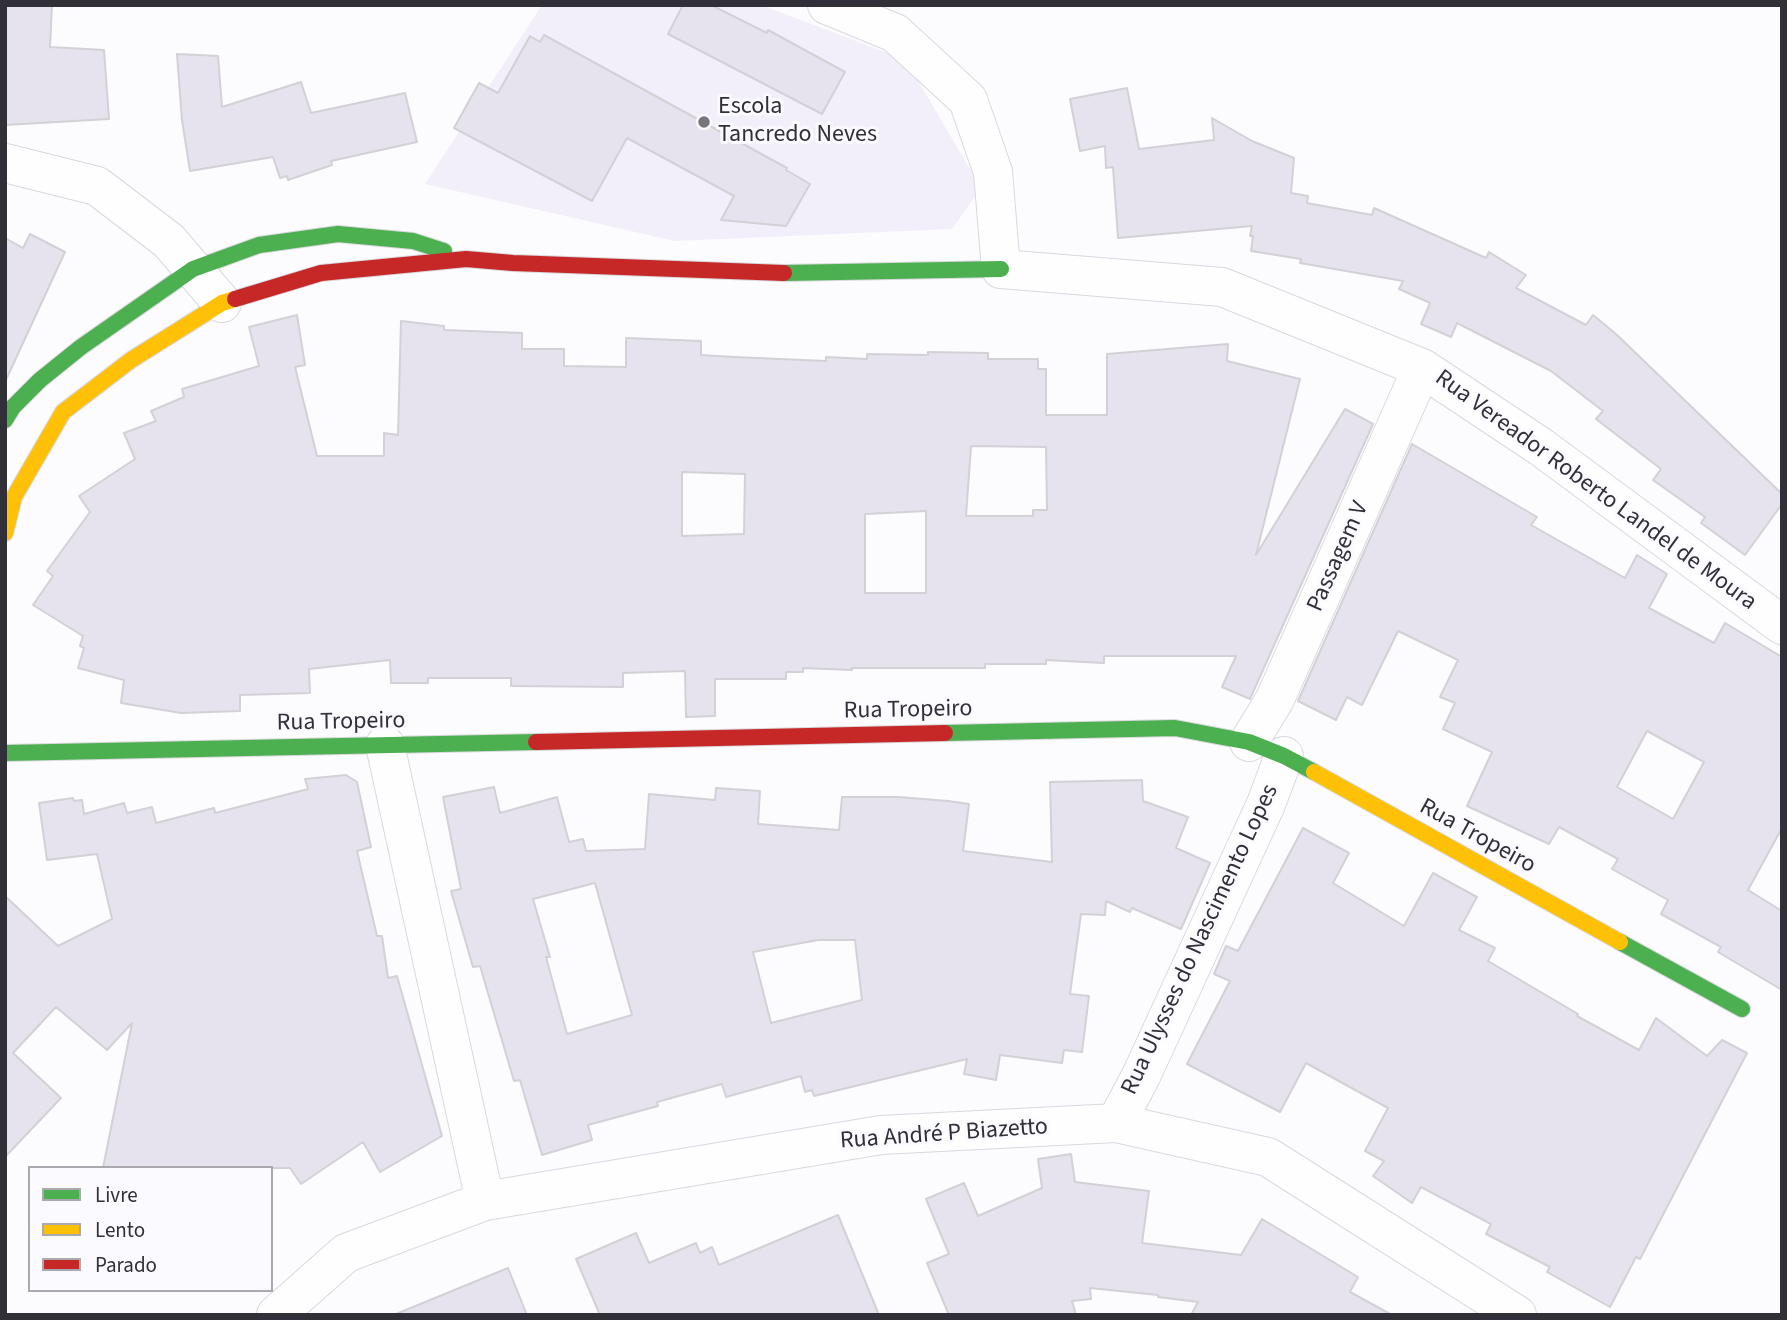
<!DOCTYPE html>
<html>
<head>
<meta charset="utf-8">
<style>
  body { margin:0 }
  #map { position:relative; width:1787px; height:1320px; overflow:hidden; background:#fcfbfe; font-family:"Source Sans 3",sans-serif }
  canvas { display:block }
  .frame { position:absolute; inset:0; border:7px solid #312f37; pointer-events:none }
  .legend { position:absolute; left:28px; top:1166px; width:245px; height:126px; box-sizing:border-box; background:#fbfaff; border:2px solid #aaa9af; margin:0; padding:9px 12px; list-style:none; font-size:21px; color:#312f37 }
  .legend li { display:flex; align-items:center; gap:14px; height:35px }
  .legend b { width:35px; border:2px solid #aaa9af }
</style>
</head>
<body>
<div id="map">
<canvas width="1787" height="1320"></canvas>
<div class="frame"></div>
<ul class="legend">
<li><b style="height:9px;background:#4caf50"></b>Livre</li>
<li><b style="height:9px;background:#ffc107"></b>Lento</li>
<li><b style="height:9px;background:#c62828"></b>Parado</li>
</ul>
</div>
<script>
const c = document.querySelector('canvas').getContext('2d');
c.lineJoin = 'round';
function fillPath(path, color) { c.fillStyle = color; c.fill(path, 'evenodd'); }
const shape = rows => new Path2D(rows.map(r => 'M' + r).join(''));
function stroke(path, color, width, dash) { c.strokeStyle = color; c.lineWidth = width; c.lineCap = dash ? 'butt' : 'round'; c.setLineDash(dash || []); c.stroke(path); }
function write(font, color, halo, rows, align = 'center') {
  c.font = font + ' "Source Sans 3",sans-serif'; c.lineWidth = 6; c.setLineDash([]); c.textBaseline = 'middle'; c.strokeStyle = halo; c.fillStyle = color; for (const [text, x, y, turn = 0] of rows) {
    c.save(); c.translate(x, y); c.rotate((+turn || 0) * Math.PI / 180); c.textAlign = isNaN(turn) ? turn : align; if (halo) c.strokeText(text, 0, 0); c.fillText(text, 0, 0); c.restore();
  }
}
fillPath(shape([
  [542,5,761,5,906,60,981,188,952,229,675,241,425,184]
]), '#f2effa');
const building = shape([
  [5,5,52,5,50,47,104,50,109,119,5,125,5,5],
  [683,5,711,5,767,33,768,30,845,72,822,114,668,34,683,5],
  [544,35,787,168,786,170,810,184,786,226,721,220,734,196,627,138,592,201,454,128,479,83,498,93,530,36,540,42,544,35],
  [177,54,218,56,222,107,301,82,311,113,405,93,417,142,331,161,332,165,288,180,287,176,280,178,273,157,190,171,182,120,177,54],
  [1127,88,1139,149,1214,140,1212,118,1252,141,1294,158,1291,193,1308,196,1307,203,1372,215,1374,208,1486,258,1489,252,1526,275,1516,288,1586,325,1593,315,1616,334,1782,494,1782,504,1745,555,1701,523,1705,517,1653,480,1661,469,1596,419,1603,411,1551,371,1457,323,1451,337,1421,324,1430,303,1399,289,1403,281,1300,263,1301,259,1251,251,1253,236,1250,236,1252,226,1118,238,1113,167,1106,168,1105,146,1080,151,1070,99,1127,88],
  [30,234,65,252,5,382,5,238,23,248,30,234],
  [297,315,305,365,295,367,317,456,384,456,384,433,398,435,401,321,444,326,444,330,522,333,522,349,564,349,564,366,626,367,626,338,701,341,701,355,734,357,826,361,826,357,867,359,867,354,928,355,928,352,988,353,988,359,1038,359,1038,369,1046,369,1046,415,1107,415,1107,354,1228,344,1227,361,1300,379,1256,555,1345,409,1373,424,1250,699,1222,687,1236,656,1104,656,1104,663,1046,660,1046,664,985,664,985,668,852,668,852,670,803,668,803,672,786,672,786,679,715,679,715,716,686,717,685,671,623,673,623,687,511,686,511,678,428,678,428,683,391,683,390,660,309,669,310,693,240,695,240,711,181,713,121,703,124,680,78,668,84,648,80,646,83,636,33,605,53,576,47,571,90,512,79,496,135,459,124,433,156,421,151,411,184,397,182,389,259,366,249,327,297,315],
  [971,446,1046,447,1047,510,1033,510,1033,516,966,516,971,446],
  [682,472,745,474,744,534,682,536,682,472],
  [926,511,926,593,865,593,865,514,926,511],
  [1412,444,1537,517,1531,525,1625,578,1637,555,1667,574,1649,608,1714,643,1725,623,1782,657,1782,828,1748,890,1782,911,1782,990,1718,952,1721,947,1661,914,1668,900,1612,869,1618,859,1559,827,1549,844,1467,806,1492,752,1443,729,1455,703,1440,697,1458,660,1398,631,1362,705,1347,697,1336,720,1298,701,1412,444],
  [1647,731,1704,762,1673,819,1617,787,1647,731],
  [346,775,357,782,371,847,357,851,377,936,382,936,388,978,397,976,442,1136,380,1172,363,1142,301,1184,290,1168,103,1168,132,1023,107,1050,56,1007,13,1053,61,1098,5,1157,5,896,58,946,112,919,97,854,47,860,39,803,73,798,74,801,82,800,84,814,124,803,127,813,152,807,156,823,214,808,215,813,308,789,305,779,346,775],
  [1142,780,1143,801,1188,817,1176,848,1210,863,1181,929,1132,908,1130,912,1106,901,1105,915,1081,914,1070,994,1089,996,1082,1052,1064,1050,1062,1063,1000,1055,996,1080,964,1074,967,1059,814,1096,812,1090,805,1092,801,1076,726,1097,722,1084,657,1102,658,1106,588,1125,592,1140,542,1155,520,1080,514,1081,480,966,473,967,451,891,461,889,443,797,494,787,500,813,557,797,569,842,583,839,586,851,645,849,649,794,715,800,716,788,760,791,758,824,839,830,842,797,898,797,948,801,969,804,963,851,1052,862,1050,782,1142,780],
  [595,883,632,1015,567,1034,546,957,550,957,533,899,595,883],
  [818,940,855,940,862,1000,771,1023,753,952,818,940],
  [1303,828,1349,853,1333,883,1404,926,1433,873,1477,897,1459,930,1495,948,1488,961,1578,1014,1577,1016,1639,1050,1656,1018,1707,1056,1722,1040,1747,1053,1640,1259,1636,1257,1610,1307,1547,1272,1550,1267,1486,1234,1491,1224,1421,1187,1412,1203,1373,1176,1384,1161,1365,1151,1388,1108,1306,1063,1280,1112,1187,1064,1230,981,1214,974,1226,946,1238,951,1303,828],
  [1071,1154,1075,1182,1149,1191,1142,1243,1241,1255,1262,1219,1358,1277,1350,1292,1392,1315,1191,1315,1198,1302,1158,1297,1158,1295,1090,1288,1091,1299,1072,1301,1076,1315,949,1315,927,1263,949,1254,926,1199,964,1183,978,1216,1042,1188,1038,1159,1071,1154],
  [838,1215,879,1315,600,1315,576,1259,636,1233,649,1263,696,1243,700,1253,712,1247,719,1265,838,1215],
  [508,1268,527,1315,396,1315,396,1314,508,1268]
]);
fillPath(building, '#e6e3ee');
stroke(building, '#d2d1d6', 2);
const street = shape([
  [827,5,895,33,968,100,993,172,1001,269,1222,287,1422,368,1541,447,1782,625],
  [5,163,97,186,169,241,222,303],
  [1249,742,1275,699,1422,368],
  [385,745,485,1201],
  [1116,1123,1141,1076,1266,804,1284,756],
  [276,1315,346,1253,485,1201,881,1135,1116,1123,1268,1157,1517,1315]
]);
const fast = shape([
  [784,273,1001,269],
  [5,420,13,407,40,380,81,347,193,269,259,245,338,234,413,241,444,251],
  [945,733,1175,728,1249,742,1284,756,1314,772],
  [5,753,536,742],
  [1620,942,1742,1009]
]);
const slow = shape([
  [5,533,14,497,63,412,131,360,222,303,235,299],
  [1314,772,1620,942]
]);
const jam = shape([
  [235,299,321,273,466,259,513,263,784,273],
  [536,742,945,733]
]);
stroke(street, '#d9d8de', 40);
stroke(fast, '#d9d8de', 18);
stroke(slow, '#d9d8de', 18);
stroke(jam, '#d9d8de', 18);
stroke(street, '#fffeff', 38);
stroke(fast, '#4caf50', 16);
stroke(slow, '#ffc107', 16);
stroke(jam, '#c62828', 16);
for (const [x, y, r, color] of [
  [704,122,7,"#78767d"]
]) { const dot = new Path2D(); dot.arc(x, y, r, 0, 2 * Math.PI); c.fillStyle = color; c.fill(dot); stroke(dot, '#fbfaff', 2.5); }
write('24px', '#312f37', '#fbfaff', [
  ["Escola",718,108],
  ["Tancredo Neves",718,136]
], 'left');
write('24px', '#312f37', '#fbfaff', [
  ["Rua Vereador Roberto Landel de Moura",1595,491,36],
  ["Passagem V",1339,557,-66],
  ["Rua Tropeiro",908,711,-1],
  ["Rua Tropeiro",341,723,-1],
  ["Rua Tropeiro",1477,837,29],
  ["Rua Ulysses do Nascimento Lopes",1201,940,-65],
  ["Rua André P Biazetto",944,1135,-4]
]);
</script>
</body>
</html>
